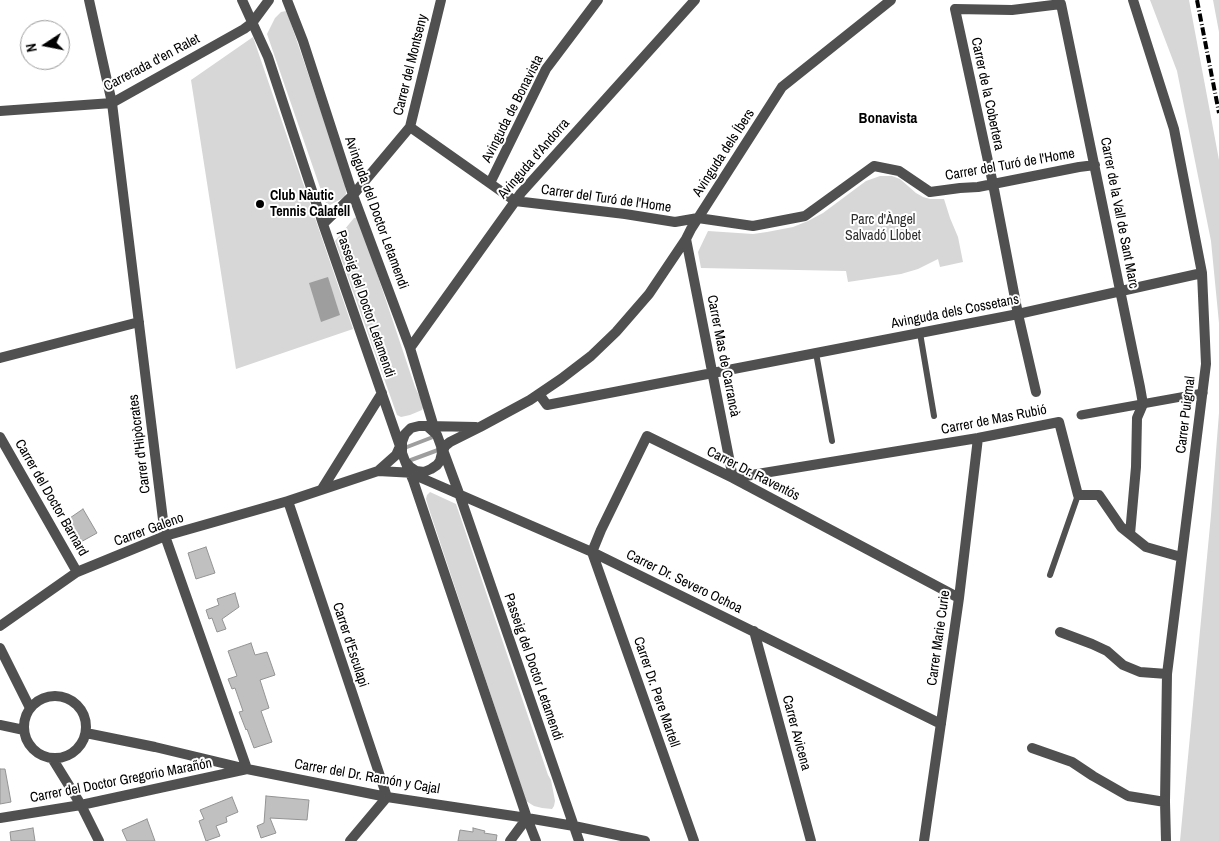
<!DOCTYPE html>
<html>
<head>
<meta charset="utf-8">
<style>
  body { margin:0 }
  #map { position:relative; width:1219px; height:841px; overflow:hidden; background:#fff; font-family:"Archivo Narrow",sans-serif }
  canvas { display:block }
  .north { position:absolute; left:20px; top:20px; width:50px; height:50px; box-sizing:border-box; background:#fff; border:1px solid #999; border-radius:50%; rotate:259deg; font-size:14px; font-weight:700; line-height:20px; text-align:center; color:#000 }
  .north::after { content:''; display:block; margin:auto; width:18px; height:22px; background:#000; clip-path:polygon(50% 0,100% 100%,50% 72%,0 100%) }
</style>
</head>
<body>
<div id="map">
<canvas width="1219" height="841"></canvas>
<div class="north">N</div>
</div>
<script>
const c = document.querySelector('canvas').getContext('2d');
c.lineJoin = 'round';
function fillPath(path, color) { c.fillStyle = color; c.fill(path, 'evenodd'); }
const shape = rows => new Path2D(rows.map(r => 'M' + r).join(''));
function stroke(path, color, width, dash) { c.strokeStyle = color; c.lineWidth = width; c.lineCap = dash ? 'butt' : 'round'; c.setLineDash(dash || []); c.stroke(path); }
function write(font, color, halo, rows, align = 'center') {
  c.font = font + ' "Archivo Narrow",sans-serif'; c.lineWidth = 4; c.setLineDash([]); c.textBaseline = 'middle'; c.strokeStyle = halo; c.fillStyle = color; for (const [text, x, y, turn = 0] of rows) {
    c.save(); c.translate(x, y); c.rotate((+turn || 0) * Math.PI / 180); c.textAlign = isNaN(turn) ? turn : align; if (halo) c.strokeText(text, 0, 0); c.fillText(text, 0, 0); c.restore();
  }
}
fillPath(shape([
  [1150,0,1189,0,1219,160,1219,323,1211,241,1177,71],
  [1213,0,1219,0,1219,32],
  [286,11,288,15,345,182,346,193,345,197,330,205,326,203,324,199,267,34,275,18,281,12],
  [253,37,353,329,236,369,191,80],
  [880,176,892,176,900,179,916,193,923,197,930,199,944,199,950,218,958,237,963,262,940,267,938,259,918,269,901,274,848,282,846,271,701,268,698,252,708,231,753,234,767,232,793,227,808,221,823,213,866,181],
  [358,217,415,387,424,406,422,410,410,415,401,417,397,415,335,241,354,218],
  [1219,413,1219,841,1180,841,1211,515],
  [430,492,456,504,548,775,551,780,555,801,554,806,552,809,542,808,534,806,526,801,428,506,426,499,427,495]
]), '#d7d7d7');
fillPath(shape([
  [328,277,340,315,321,322,309,283]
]), '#9e9e9e');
stroke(shape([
  [407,447,433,437],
  [411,460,438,450]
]), '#9e9e9e', 4);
const building = shape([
  [83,509,97,533,79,543,67,520,83,509],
  [206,547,215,573,196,579,188,553,206,547],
  [235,593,239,607,222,619,226,629,217,632,212,618,209,619,206,610,219,605,217,599,235,593],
  [251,643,255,655,267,652,275,675,260,680,269,708,261,711,272,742,254,748,247,729,246,730,239,712,243,711,235,688,232,689,228,679,237,676,228,651,251,643],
  [0,769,5,769,11,802,0,804,0,769],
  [266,796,309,800,307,820,270,818,276,833,261,838,257,826,264,823,266,796],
  [232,797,238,812,226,817,227,822,216,826,220,836,206,841,199,821,204,819,200,810,232,797],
  [147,819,155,841,127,841,122,830,147,819],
  [33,828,35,841,11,841,10,832,33,828],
  [473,828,485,831,484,833,497,835,496,841,458,841,460,830,473,832,473,828]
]);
fillPath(building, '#c0c0c0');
stroke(building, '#949494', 1);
stroke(shape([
  [920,333,934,416],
  [816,353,832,441],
  [1050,575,1078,495]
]), '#505050', 6);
stroke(shape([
  [1081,415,1203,393]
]), '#505050', 9);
stroke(shape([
  [242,0,268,57,323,224,401,449],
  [287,0,303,41,353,195,410,348,436,434],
  [1133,0,1174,129,1202,273,1206,364,1167,674,1165,802,1166,841],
  [0,111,112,103,244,29,252,23,269,0],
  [410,127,515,201,625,214,675,222,698,218,753,226,805,216,874,166,899,171,930,192,960,188,978,187,1079,167,1095,165],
  [490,183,546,69,598,0],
  [323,224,353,195,410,127,441,0],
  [686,239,733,478,978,438,1059,422,1078,495,1099,495,1121,527,1146,547,1181,557],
  [410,348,521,193,695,0],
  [0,358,139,322],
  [1036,392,1018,314,993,184,955,9,1012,10,1061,4,1140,387,1143,404,1137,418,1136,467,1130,534],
  [539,394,547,405,1018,314,1202,273],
  [428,426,476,427],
  [0,437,77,572],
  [443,450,460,496,579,841],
  [405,461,410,467,416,471,424,472,431,469,437,465,440,461,442,453,441,446,437,435,427,426,419,426,411,428,405,434,402,442,402,453,405,461,413,480,527,818,536,841],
  [440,461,445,446,450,442,480,427,530,400,561,379,591,356,616,332,649,294,686,239,691,229,782,87,891,0],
  [378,471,396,455,401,444],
  [410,473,592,552,941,724],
  [322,489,382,393],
  [288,501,387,797,350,841],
  [0,626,77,572,165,536,288,501,378,471,415,473],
  [754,631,811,841],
  [1060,632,1092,644,1107,651,1123,665,1140,672,1167,674],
  [0,648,30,708],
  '24 727a31 31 0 1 1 62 0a31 31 0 1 1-62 0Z',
  [0,725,24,730],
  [86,733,155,747,247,769,387,797,527,818,574,826,645,841],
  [1032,748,1072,762,1093,776,1128,796,1165,802],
  [52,758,81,805,99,841],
  [0,818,81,805,247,769,165,536,112,103,89,0],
  [510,841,527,818],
  [694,841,592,552,601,530,647,436,733,478,959,598],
  [924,841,959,598,978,438]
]), '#505050', 10);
stroke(shape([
  [1197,0,1219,113]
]), '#000', 4, [8, 2.5, 1, 2.5]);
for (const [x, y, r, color] of [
  [260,204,5,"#000"]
]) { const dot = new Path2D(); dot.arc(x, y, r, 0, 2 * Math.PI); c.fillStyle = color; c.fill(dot); stroke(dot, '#fff', 2); }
write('14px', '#000', '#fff', [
  ["Carrerada d'en Ralet",152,63,-28],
  ["Carrer del Montseny",411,65,-76],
  ["Carrer de la Cobertera",987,94,78],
  ["Avinguda de Bonavista",513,109,-63],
  ["Avinguda dels Íbers",724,153,-57],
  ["Avinguda d'Andorra",534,159,-49],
  ["Carrer del Turó de l'Home",1010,165,-10],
  ["Carrer del Turó de l'Home",606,199,8],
  ["Avinguda del Doctor Letamendi",376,213,70],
  ["Carrer de la Vall de Sant Marc",1119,213,79],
  ["Passeig del Doctor Letamendi",365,304,71],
  ["Avinguda dels Cossetans",955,312,-11],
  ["Carrer Mas de Carrancà",723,356,79],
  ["Carrer Puigmal",1186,415,-83],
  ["Carrer de Mas Rubió",994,420,-11],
  ["Carrer d'Hipòcrates",140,444,-97],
  ["Carrer Dr. Raventós",753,474,27],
  ["Carrer del Doctor Barnard",51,498,60],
  ["Carrer Galeno",149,530,-20],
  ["Carrer Dr. Severo Ochoa",684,582,26],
  ["Carrer Marie Curie",939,638,-82],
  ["Carrer d'Esculapi",350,645,72],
  ["Passeig del Doctor Letamendi",533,667,71],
  ["Carrer Dr. Pere Martell",656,692,71],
  ["Carrer Avicena",796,733,75],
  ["Carrer del Dr. Ramón y Cajal",367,777,10],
  ["Carrer del Doctor Gregorio Marañón",121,781,-11]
]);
write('bold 14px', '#000', '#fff', [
  ["Club Nàutic",270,196],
  ["Tennis Calafell",270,212]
], 'left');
write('14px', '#2e2e2e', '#fff', [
  ["Parc d'Àngel",883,220],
  ["Salvadó Llobet",883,236]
]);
write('bold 15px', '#000', '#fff', [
  ["Bonavista",888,119]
]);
</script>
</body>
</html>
